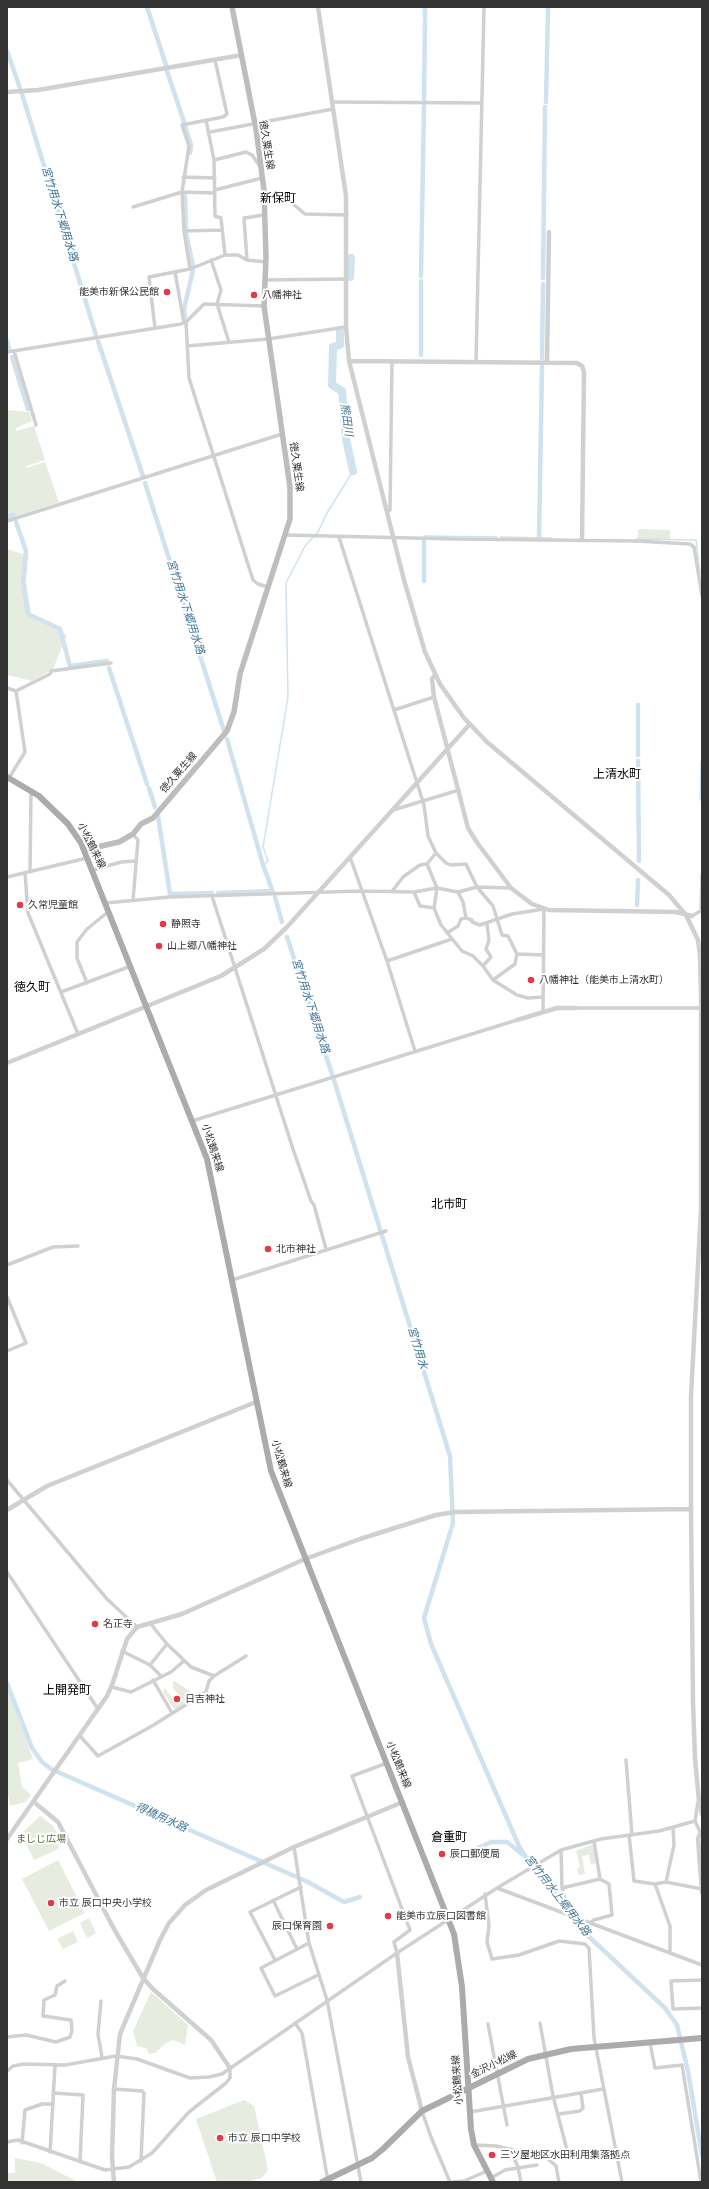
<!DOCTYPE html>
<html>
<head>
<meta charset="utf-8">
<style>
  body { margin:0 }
  #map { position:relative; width:709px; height:2189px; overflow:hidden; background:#fff; font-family:Poppins,sans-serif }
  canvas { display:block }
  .frame { position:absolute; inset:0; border:8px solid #333; pointer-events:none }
</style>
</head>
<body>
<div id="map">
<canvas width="709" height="2189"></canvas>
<div class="frame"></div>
</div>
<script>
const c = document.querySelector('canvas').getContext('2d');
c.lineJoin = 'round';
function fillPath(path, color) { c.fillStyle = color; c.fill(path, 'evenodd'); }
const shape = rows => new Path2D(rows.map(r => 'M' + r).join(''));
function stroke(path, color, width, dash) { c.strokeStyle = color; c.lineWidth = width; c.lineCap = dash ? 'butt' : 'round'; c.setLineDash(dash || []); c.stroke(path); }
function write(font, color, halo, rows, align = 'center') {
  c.font = font + ' Poppins,"Noto Sans JP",sans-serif'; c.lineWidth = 4; c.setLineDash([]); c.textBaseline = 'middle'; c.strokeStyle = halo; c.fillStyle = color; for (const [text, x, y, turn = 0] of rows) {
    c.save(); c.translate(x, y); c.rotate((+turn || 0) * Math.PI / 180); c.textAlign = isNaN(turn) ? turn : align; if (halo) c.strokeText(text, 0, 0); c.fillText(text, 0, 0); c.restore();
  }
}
fillPath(shape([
  [7,410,30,412,32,421,16,428,16,431,34,426,45,460,26,466,26,468,45,462,59,502,7,519],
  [638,529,670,530,670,540,638,539],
  [7,549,28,556,26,582,32,618,67,635,53,669,32,681,7,675],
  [173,1680,191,1692,190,1699,175,1710,163,1692,165,1688,177,1705,183,1700,173,1688],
  [7,1686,33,1759,18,1763,22,1787,31,1795,26,1802,10,1806,7,1789],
  [40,1816,53,1826,60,1838,58,1849,34,1860,21,1834],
  [593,1844,597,1863,591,1864,589,1855,582,1856,585,1874,579,1875,577,1869,580,1867,576,1851],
  [58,1860,85,1913,49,1931,22,1879],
  [89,1918,96,1933,87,1938,80,1923],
  [73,1931,78,1942,63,1949,57,1939],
  [151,1992,188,2025,185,2045,173,2040,166,2043,155,2053,149,2054,146,2048,137,2046,133,2031],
  [244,2100,254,2106,268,2170,262,2178,246,2182,217,2182,196,2119],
  [15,2158,41,2163,78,2182,7,2182,7,2173,15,2173]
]), '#e6ecdf');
stroke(shape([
  [424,536,497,537],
  [500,537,552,538],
  [636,539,696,540,700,574],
  [700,800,701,762],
  [263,865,268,861,263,847,288,697,286,583,305,546,318,532,327,513,353,471]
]), '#cfe2ee', 1.5);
stroke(shape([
  [147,7,166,65],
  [425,19,425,7],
  [7,51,20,88],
  [167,71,184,122],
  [22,94,96,335],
  [424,101,425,23],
  [546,102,548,7],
  [185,126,191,145,190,153],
  [185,195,186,229],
  [186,233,193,266],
  [421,276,424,106],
  [543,278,545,107],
  [185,319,184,309,193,270],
  [7,341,9,348],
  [98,341,143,476],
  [421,355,421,281],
  [12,357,28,409],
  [542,358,543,284],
  [145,483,224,731],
  [7,517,13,515],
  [16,522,26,551,23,583,28,614,60,629,70,666,107,661],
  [539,538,542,366],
  [424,581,424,541],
  [109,668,147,784],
  [227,739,263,865,273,892],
  [638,755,638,705],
  [638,761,639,861],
  [149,788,155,807],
  [158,816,170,894,212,893],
  [218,893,272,891],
  [275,897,282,922],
  [637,905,638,880],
  [287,937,332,1074],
  [334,1080,450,1456,453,1523,424,1618,431,1644,519,1846,525,1856,585,1933,665,2008,677,2025,688,2071,702,2156],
  [7,1683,32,1748,42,1762,51,1769,308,1882,344,1902,360,1897],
  [474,1850,491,1842,507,1842,522,1854]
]), '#cfe2ee', 4.5);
stroke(shape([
  [350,277,351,258],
  [340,330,340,345,333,347,332,385,342,391,346,439,353,471]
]), '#cfe2ee', 8);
stroke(shape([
  [332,102,482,103],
  [206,120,214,160,215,216,221,218,225,255],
  [210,132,333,109],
  [214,160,246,152,252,155,259,165],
  [183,177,215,178],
  [215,190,262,178],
  [264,197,287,199,305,214,347,215],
  [133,207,182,192,215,193],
  [184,231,221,230],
  [211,260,221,290,217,304,229,342],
  [247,260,244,218,264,215],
  [190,269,184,231,182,192,189,146,182,125,223,117,227,114,215,60],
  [175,272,184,323],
  [264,280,347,279],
  [186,322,189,378,253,580,258,584,268,587],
  [155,328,149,277,190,269,225,255,238,255,247,260,266,262],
  [187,346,268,339,346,327],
  [14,351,36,425],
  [7,352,181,324,186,322,204,304,264,306],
  [476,362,484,7],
  [387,512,390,510,392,361],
  [7,521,282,434],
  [285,535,456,539,636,541,690,544,694,547,702,596],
  [339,537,424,805,428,836,436,853,427,864,437,888,434,908,441,925,462,951,473,956,483,966,493,980,517,995,528,998,543,997],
  [7,688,16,691,50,674,51,671,111,663],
  [394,710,434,697],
  [9,778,25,752,16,691],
  [393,810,459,790],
  [133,834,138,840,133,900],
  [436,853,446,863,451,865,466,864,477,887,493,906,502,935,508,936,517,954,544,955],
  [350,857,387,961,415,1051],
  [93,870,121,862,136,861],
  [30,872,31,792],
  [25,873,28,913,78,1034],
  [7,877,87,858],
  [393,890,403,877,420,865,427,864],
  [414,892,420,906,434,908],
  [458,892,463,902,466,918,472,920,472,922,480,925,512,914,544,909,543,1012],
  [212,896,293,1149,311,1201,314,1205,326,1249],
  [106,903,169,897,360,891,414,892,437,888,458,892,477,887,511,888],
  [701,910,702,875],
  [692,916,702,910],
  [447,933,458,926,461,919,466,918],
  [387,961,452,939],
  [483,966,491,957,486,949,489,940,487,924],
  [493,980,515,964,517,954],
  [87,983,77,958,77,942,87,929,108,912],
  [61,992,131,966],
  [576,1008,701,1008],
  [192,1121,517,1020],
  [7,1265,53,1247,78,1246],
  [232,1280,386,1231],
  [7,1297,26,1343,7,1351],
  [7,1480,107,1599,137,1627],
  [7,1572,98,1709],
  [150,1623,167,1644,191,1667,214,1676],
  [122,1651,150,1665,161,1676],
  [150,1665,167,1644],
  [153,1680,172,1713],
  [112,1687,131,1692,171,1672,184,1661],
  [80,1736,98,1756,152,1726,206,1692,209,1681,214,1676,246,1656],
  [626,1760,632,1835],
  [387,1763,352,1776,410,1930,394,1942,397,1953],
  [695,1821,700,1832],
  [629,1835,634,1881,655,1884,666,1882,702,1889],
  [294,1847,309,1943,327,2000,361,2182],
  [561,1850,562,1888,567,1905,575,1916],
  [666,1882,674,1845,673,1827],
  [655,1884,670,1926,670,1953],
  [497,1888,561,1850,601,1839,659,1831,695,1821,698,1802],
  [562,1888,600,1879],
  [485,1894,489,1926,487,1942,492,1959,519,1955,559,1941,585,1944,589,1948,594,2038,622,2182],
  [273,1900,297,1949],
  [591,1922,594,1920,612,1915,609,1884,600,1879,594,1841],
  [309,1943,261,1968,275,1996,318,1975],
  [275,1960,250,1912,301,1887],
  [702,1980,671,1981,673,2009,702,2008],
  [101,2001,98,2034,102,2057],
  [295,2023,302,2033,328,2181],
  [540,2023,553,2096,567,2150],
  [488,2024,507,2125],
  [7,2037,26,2035,56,2042,70,2037,72,2031,71,2020,43,2016,44,2000,55,1995,57,1986,65,1981],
  [650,2043,655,2068,682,2065,701,2182],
  [7,2071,13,2066,24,2064,65,2065,116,2056,137,2059,190,2078,209,2077,222,2074,397,1953,497,1888,702,1965],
  [114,2089,142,2091,144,2093,141,2161],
  [53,2093,83,2095,80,2162],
  [422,2111,431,2137,450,2182],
  [470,2112,603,2089],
  [559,2114,580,2111,583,2108,581,2093],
  [7,2142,18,2140,105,2170,129,2167,152,2153,189,2112,226,2083,230,2078,230,2068],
  [22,2143,25,2110,42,2104,53,2104],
  [475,2145,496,2146,546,2157,556,2166,559,2182],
  [510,2149,518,2167,521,2182],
  [50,2152,55,2066],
  [491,2178,505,2170,537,2165],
  [453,2182,464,2181,487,2171]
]), '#d0d0d0', 3.5);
stroke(shape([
  [318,7,346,196,346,327,349,361,404,580,425,652,440,684,464,718,487,742,669,895,686,915,698,940,700,956,701,995,701,1209,691,1396,691,1509,693,1702,695,1759,699,1801,702,1814],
  [7,92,38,90,242,55],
  [349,361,577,363,582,366,584,372,582,540],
  [547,363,549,232],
  [435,675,432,679,434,697,468,828,476,841,511,888,532,904,549,910,676,912,692,916],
  [517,1020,557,1008,576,1008],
  [7,1063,221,976,264,949,287,927,470,724],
  [7,1510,47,1486,256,1402],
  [34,1802,58,1822,114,1929,143,1978,153,1989,211,2040,230,2068],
  [702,1831,698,1838,702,1892],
  [7,1839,107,1696,112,1685,127,1639,137,1627,182,1614,305,1559,360,1539,436,1515,455,1512,691,1509],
  [397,1953,408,2057,422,2111],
  [114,2182,112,2157,114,2089,120,2034,160,1940,169,1923,185,1905,206,1890,294,1847,403,1802]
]), '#d0d0d0', 4.5);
stroke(shape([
  [84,850,119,842,133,834,141,824,153,818,227,731,234,712,240,674,290,519,290,487,264,306,266,258,264,190,256,129,232,7]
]), '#bdbdbd', 5.5);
stroke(shape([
  [7,777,39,796,68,824,81,843,207,1159,271,1471,454,1934,462,1987,471,2129,474,2145,493,2182],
  [322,2182,372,2158,383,2149,422,2111,528,2059,571,2049,702,2038]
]), '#ababab', 6);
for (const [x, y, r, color] of [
  [167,292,4,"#e63946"],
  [254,295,4,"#e63946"],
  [20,905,4,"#e63946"],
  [163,924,4,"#e63946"],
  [159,946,4,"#e63946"],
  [531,980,4,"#e63946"],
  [268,1249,4,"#e63946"],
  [95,1624,4,"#e63946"],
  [177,1699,4,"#e63946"],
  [442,1854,4,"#e63946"],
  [51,1903,4,"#e63946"],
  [388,1916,4,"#e63946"],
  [330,1926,4,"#e63946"],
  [220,2138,4,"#e63946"],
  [492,2155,4,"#e63946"]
]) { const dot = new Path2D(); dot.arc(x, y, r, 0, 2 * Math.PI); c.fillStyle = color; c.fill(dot); stroke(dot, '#fff', 1.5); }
write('10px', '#333', '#fff', [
  ["徳久粟生線",266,145,81],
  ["徳久粟生線",296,467,82],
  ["徳久粟生線",179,773,-49],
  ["小松鶴来線",91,846,63],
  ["小松鶴来線",212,1148,72],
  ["小松鶴来線",281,1464,74],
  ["小松鶴来線",398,1765,68],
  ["金沢小松線",494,2065,-26],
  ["小松鶴来線",458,2080,-94]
]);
write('10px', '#333', '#fff', [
  ["能美市新保公民館",159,292,"right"],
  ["八幡神社",262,295],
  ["久常児童館",28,905],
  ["静照寺",171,924],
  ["山上郷八幡神社",167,946],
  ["八幡神社（能美市上清水町）",539,980],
  ["北市神社",276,1249],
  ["名正寺",103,1624],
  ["日吉神社",185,1699],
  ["辰口郵便局",450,1854],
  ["市立 辰口中央小学校",59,1903],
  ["能美市立辰口図書館",396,1916],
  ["辰口保育園",322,1926,"right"],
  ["市立 辰口中学校",228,2138],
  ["三ツ屋地区水田利用集落拠点",500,2155]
], 'left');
write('10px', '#56703f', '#fff', [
  ["ましじ広場",41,1839]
]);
write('italic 11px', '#3f7597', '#fff', [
  ["宮竹用水下郷用水路",59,214,73],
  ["熊田川",346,420,82],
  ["宮竹用水下郷用水路",185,607,72],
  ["宮竹用水下郷用水路",310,1006,72],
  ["宮竹用水",417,1348,73],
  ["得橋用水路",161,1818,24],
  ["宮竹用水上郷用水路",557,1896,52]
]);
write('12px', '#000', '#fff', [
  ["新保町",278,199],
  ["上清水町",617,775],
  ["徳久町",32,988],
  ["北市町",449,1205],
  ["上開発町",67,1691],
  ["倉重町",449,1838]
]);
</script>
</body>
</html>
